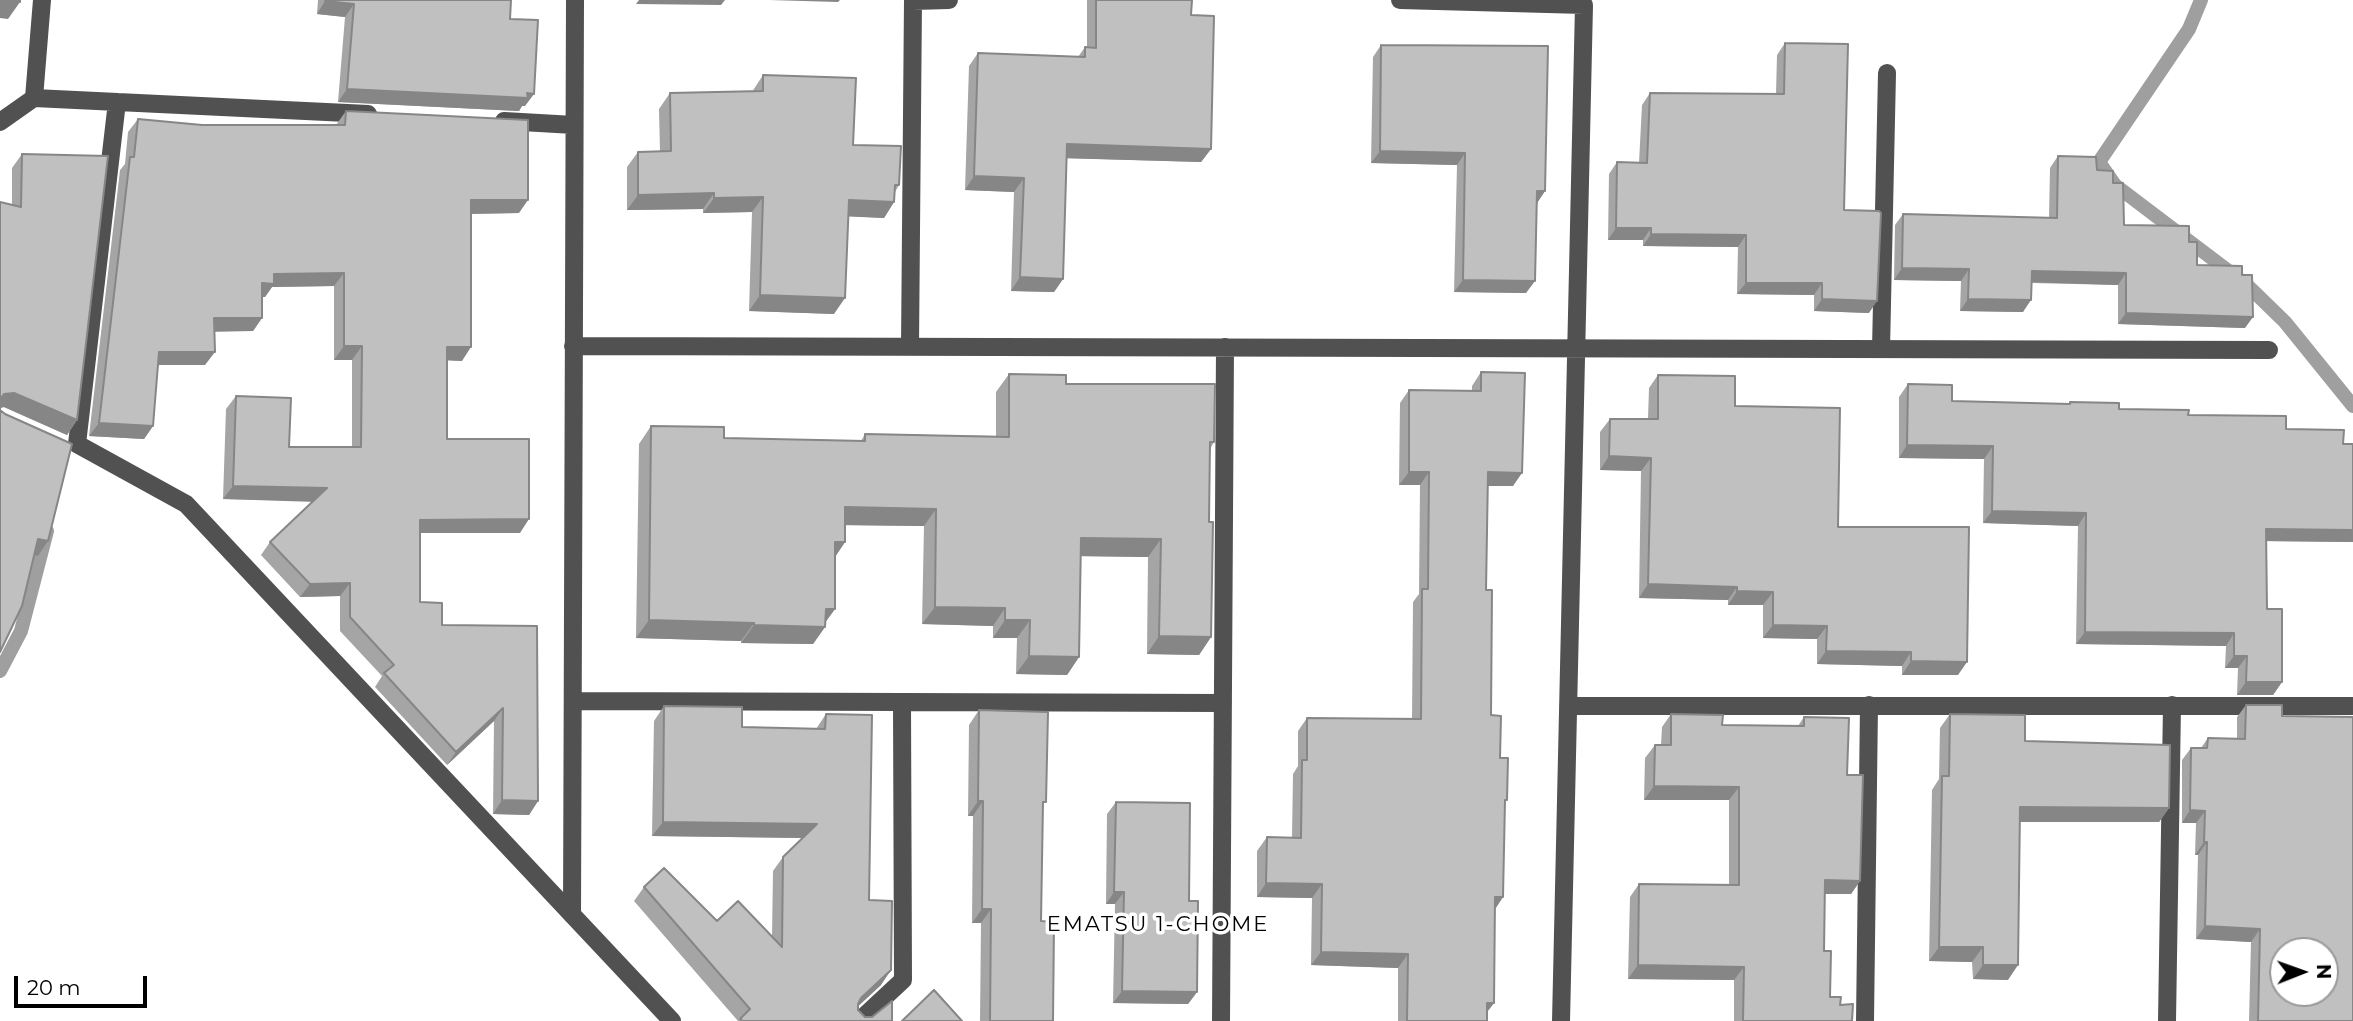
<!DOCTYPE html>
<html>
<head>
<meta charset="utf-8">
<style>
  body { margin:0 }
  #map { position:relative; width:2353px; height:1021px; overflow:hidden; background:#fff; font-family:Montserrat,sans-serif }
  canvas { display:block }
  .north { position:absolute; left:2269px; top:937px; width:70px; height:70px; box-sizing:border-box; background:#fff; border:2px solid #999; border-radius:50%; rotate:89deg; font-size:19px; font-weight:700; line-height:28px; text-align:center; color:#000 }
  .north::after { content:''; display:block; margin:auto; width:24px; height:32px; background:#000; clip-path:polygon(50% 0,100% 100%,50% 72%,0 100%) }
  .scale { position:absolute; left:14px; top:976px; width:133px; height:32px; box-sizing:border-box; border:4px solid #000; border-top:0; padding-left:9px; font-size:21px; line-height:24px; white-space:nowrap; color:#000; -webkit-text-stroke:5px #fff; paint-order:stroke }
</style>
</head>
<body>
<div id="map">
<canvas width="2353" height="1021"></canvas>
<div class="north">N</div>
<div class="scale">20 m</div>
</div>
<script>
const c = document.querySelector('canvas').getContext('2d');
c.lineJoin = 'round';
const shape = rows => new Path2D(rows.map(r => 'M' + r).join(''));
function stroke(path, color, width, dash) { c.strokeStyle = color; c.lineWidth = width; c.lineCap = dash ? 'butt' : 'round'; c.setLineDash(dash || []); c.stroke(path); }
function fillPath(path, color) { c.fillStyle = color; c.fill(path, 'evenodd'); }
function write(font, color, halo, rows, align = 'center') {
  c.font = font + ' Montserrat,sans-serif'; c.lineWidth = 7; c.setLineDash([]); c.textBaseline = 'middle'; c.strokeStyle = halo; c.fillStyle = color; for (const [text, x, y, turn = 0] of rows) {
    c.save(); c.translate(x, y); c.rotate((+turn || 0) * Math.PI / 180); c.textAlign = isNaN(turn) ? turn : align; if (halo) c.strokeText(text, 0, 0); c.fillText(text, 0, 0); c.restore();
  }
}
stroke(shape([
  [2201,0,2189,29,2099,162,2115,185,2247,285,2285,322,2353,406],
  [0,671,21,631,47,531]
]), '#9f9f9f', 14);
stroke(shape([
  [1400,0,1584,5,1561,1021],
  [913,1,949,0],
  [34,98,42,0],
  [117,102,77,444,186,504,672,1021],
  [504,121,574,125],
  [0,122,34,98,368,114],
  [573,346,2269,350],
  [910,346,913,0],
  [1881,349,1887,73],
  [573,701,902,702],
  [1568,706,2353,706],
  [572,915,575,0],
  [859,1021,903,980,902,702,1223,703],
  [1221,1021,1225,347],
  [1865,1021,1869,705],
  [2167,1021,2172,705]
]), '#515151', 18);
fillPath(shape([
  [318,0,511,0,510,19,525,106,522,106,519,111,338,102,345,17,317,14],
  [1087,0,1192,0,1191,15,1211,149,1201,162,1066,158,1063,279,1054,292,1011,291,1014,192,965,190,969,66,978,53,1078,57,1085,47,1087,47],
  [1785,43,1844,210,1869,313,1814,311,1814,295,1737,294,1738,247,1643,246,1643,240,1608,240,1609,174,1617,162,1639,163,1642,105,1650,93,1776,94,1777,55],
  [1381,45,1545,191,1537,203,1526,293,1454,292,1457,165,1371,163,1373,57],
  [763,75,853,145,899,185,895,192,894,202,884,218,848,216,834,314,749,311,752,212,703,213,703,209,627,210,627,167,638,152,660,151,659,109,670,93,752,92],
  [346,111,519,213,471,214,462,361,447,360,447,439,520,533,420,533,420,602,442,625,537,626,538,801,529,815,493,814,494,721,447,765,375,687,382,676,340,631,340,596,300,597,261,555,270,542,313,501,223,499,226,409,236,396,289,447,352,447,352,360,334,360,334,286,272,287,265,297,262,297,262,318,253,331,214,331,205,365,158,365,153,426,144,439,89,436,120,170,125,164,128,132,138,119,202,125,336,125],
  [22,154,77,420,67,435,4,407,0,408,48,541,38,556,34,555,0,652,0,202,12,205,12,168],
  [2058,156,2097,170,2113,183,2124,225,2189,242,2197,265,2242,275,2245,328,2118,324,2118,285,2031,283,2023,312,1960,311,1961,281,1894,280,1895,225,1903,214,2049,218,2050,168],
  [1481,372,1513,486,1488,486,1486,590,1491,715,1500,758,1505,804,1503,897,1495,908,1494,1003,1487,1012,1487,1021,1398,1021,1398,968,1311,965,1312,898,1257,897,1257,851,1267,837,1292,838,1293,774,1298,766,1298,731,1307,718,1412,719,1413,602,1419,594,1420,485,1399,485,1400,403,1409,390,1472,391,1472,386],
  [1009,374,1066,384,1214,442,1210,449,1209,522,1211,637,1199,655,1147,654,1148,557,1080,556,1079,657,1067,675,1016,674,1017,638,993,638,993,626,922,624,924,526,845,525,845,542,835,557,835,609,825,622,825,627,813,644,741,643,741,641,636,638,639,444,651,426,724,438,861,441,865,434,996,436,996,392],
  [1658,375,1735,406,1838,527,1958,675,1902,675,1902,666,1817,664,1817,639,1763,638,1763,605,1728,605,1728,600,1639,598,1641,471,1600,470,1600,432,1610,419,1648,419,1649,388],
  [1908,384,1952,401,2069,404,2070,402,2119,409,2188,415,2286,429,2343,444,2353,444,2353,542,2266,541,2267,609,2282,682,2273,695,2237,695,2238,668,2225,668,2226,646,2076,644,2078,526,1983,523,1984,459,1899,458,1899,397],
  [2246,705,2282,716,2353,1021,2249,1021,2251,942,2196,939,2198,855,2195,855,2196,823,2182,823,2182,760,2191,748,2201,748,2208,738,2237,739,2237,717],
  [664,706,742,727,816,729,826,714,869,900,881,985,858,1006,858,1010,865,1017,892,1021,738,1021,634,901,644,887,717,921,772,937,773,871,783,857,802,838,652,836,654,721],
  [979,710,1043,807,1041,921,1053,1021,980,1021,981,923,972,923,973,816,968,816,969,725],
  [1671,714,1722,725,1798,726,1804,717,1847,775,1860,881,1851,894,1825,894,1824,951,1830,997,1840,1005,1852,1021,1734,1021,1734,980,1628,979,1630,897,1639,884,1729,885,1729,800,1644,800,1645,758,1655,745,1661,745,1662,727],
  [1950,714,2025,741,2169,808,2159,822,2020,822,2008,980,1973,979,1972,962,1929,961,1932,790,1939,779,1940,728],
  [1116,802,1189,901,1197,992,1188,1004,1113,1003,1115,904,1106,904,1107,814]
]), '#a5a5a5');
fillPath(shape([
  [0,0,20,2,8,19,0,18],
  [639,0,725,0,721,5,636,4],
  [769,0,840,0,838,2],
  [325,1,354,4,345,17,317,14],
  [347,89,527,93,534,94,525,106,522,106,519,111,338,102],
  [1067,144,1211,149,1201,162,1057,158],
  [1380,151,1465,153,1457,165,1371,163],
  [974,176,1024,178,1014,192,965,190],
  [1537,191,1545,191,1537,203],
  [714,193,703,209,627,210,638,195],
  [763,197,752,212,703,213,714,198],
  [471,200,528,200,519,213,462,214],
  [849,200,894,202,884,218,838,216],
  [1616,228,1651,228,1643,240,1608,240],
  [1651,234,1746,235,1738,247,1643,246],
  [1902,268,1969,269,1961,281,1894,280],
  [2032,271,2126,273,2118,285,2024,282],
  [344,273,334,286,272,287,265,297,253,297,262,283,274,274],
  [1020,277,1063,279,1054,292,1011,291],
  [1463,280,1535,281,1526,293,1454,292],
  [1746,283,1822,283,1814,295,1737,294],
  [760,295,845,298,834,314,749,311],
  [1822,299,1877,301,1869,313,1814,311],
  [1968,299,2031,300,2023,312,1960,311],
  [2126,313,2253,317,2245,328,2118,324],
  [214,318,262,318,253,331,205,332],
  [344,346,362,346,352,360,334,360],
  [447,347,471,347,462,361,438,360],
  [159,352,215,352,205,365,149,365],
  [14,393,77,420,67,435,4,407,0,408,0,399,4,394],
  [99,423,153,426,144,439,89,436],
  [1907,445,1993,446,1984,459,1899,458],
  [1609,456,1651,458,1641,471,1600,470],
  [1409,472,1429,472,1420,485,1399,485],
  [1488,472,1522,473,1513,486,1478,486],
  [233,486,327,488,317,502,223,499],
  [845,507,936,509,924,526,833,525],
  [1992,511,2086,513,2078,526,1983,523],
  [529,519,520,533,410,533,420,520],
  [2266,529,2353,530,2353,542,2257,541],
  [1081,538,1161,539,1148,557,1068,556],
  [38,539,48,541,38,556,28,553],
  [835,542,845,542,833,560],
  [350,583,340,596,300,597,310,584],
  [1648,584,1737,587,1728,600,1639,598],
  [1737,591,1773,592,1763,605,1728,605],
  [935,607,1005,608,993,626,922,624],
  [826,609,835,609,822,627,825,627,813,644,741,643,754,625],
  [649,620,754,623,741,641,636,638],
  [1005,620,1030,620,1017,638,993,638],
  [1773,625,1827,626,1817,639,1763,638],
  [2085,632,2234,633,2226,646,2076,644],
  [1159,636,1211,637,1199,655,1147,654],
  [1826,651,1911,652,1902,666,1817,664],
  [1029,656,1079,657,1067,675,1016,674],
  [2234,656,2247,656,2238,668,2225,668],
  [1911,661,1967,662,1958,675,1902,675],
  [2246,682,2282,682,2273,695,2237,695],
  [503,708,494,721,447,765,456,752],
  [1654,786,1739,787,1729,800,1644,800],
  [502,800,538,801,529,815,493,814],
  [978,801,983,801,973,816,968,816],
  [2020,807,2169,808,2159,822,2010,822],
  [2190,810,2205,811,2196,823,2182,823],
  [663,822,817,824,807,838,652,836],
  [2204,842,2207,842,2198,855,2195,855],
  [1825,880,1860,881,1851,894,1816,894],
  [1266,883,1322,884,1312,898,1257,897],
  [1114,892,1124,892,1115,904,1106,904],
  [1495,897,1503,897,1494,911],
  [982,909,991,909,981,923,972,923],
  [2205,926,2260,929,2251,942,2196,939],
  [1939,947,1983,947,1972,962,1929,961],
  [1321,952,1408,954,1398,968,1311,965],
  [1638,965,1744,967,1734,980,1628,979],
  [1983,965,2018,965,2008,980,1973,979],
  [891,970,881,985,851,1013,861,998],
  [1122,991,1197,992,1188,1004,1113,1003],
  [1487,1003,1494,1003,1484,1016]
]), '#868686');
const building = shape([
  [0,0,20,0,20,2,0,0],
  [325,0,511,0,510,19,538,20,534,94,527,93,528,98,347,89,354,4,325,1,325,0],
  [1096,0,1192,0,1191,15,1214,16,1211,149,1067,144,1063,279,1020,277,1024,178,974,176,978,53,1085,57,1085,47,1096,48,1096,0],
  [1785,43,1848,44,1844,210,1879,211,1881,213,1877,301,1822,299,1822,283,1746,283,1746,235,1651,234,1651,228,1616,228,1617,162,1647,163,1650,93,1784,94,1785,43],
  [1381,45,1548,46,1545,191,1537,191,1535,281,1463,280,1465,153,1380,151,1381,45],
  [763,75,856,78,853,145,901,146,899,185,895,185,894,202,849,200,845,298,760,295,763,197,714,198,714,193,638,195,638,152,671,151,670,93,763,91,763,75],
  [346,111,528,120,528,200,471,200,471,347,447,347,447,439,529,439,529,519,420,520,420,602,442,603,442,625,537,626,538,801,502,800,503,708,456,752,384,673,394,665,350,617,350,583,310,584,270,542,327,488,233,486,236,396,291,398,289,447,361,447,362,346,344,346,344,273,274,274,274,284,262,283,262,318,214,318,215,352,159,352,153,426,99,423,130,157,134,157,138,119,202,125,345,125,346,111],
  [22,154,108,156,77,420,14,393,4,394,0,399,0,202,21,207,22,154],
  [2058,156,2096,157,2097,170,2113,171,2113,183,2123,183,2124,225,2189,226,2189,242,2197,242,2197,265,2242,266,2242,275,2252,275,2253,317,2126,313,2126,273,2032,271,2031,300,1968,299,1969,269,1902,268,1903,214,2057,218,2058,156],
  [1481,372,1525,373,1522,473,1488,472,1486,590,1492,590,1491,715,1501,716,1500,758,1508,758,1507,800,1505,800,1503,897,1495,897,1494,1003,1487,1003,1487,1021,1407,1021,1408,954,1321,952,1322,884,1266,883,1267,837,1301,838,1302,760,1307,760,1307,718,1421,719,1422,589,1428,589,1429,472,1409,472,1409,390,1481,391,1481,372],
  [1009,374,1066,375,1066,384,1215,384,1214,442,1210,442,1209,522,1213,522,1211,637,1159,636,1161,539,1081,538,1079,657,1029,656,1030,620,1005,620,1005,608,935,607,936,509,845,507,845,542,835,542,835,609,826,609,825,627,754,625,754,623,649,620,651,426,724,427,724,438,865,441,865,434,1009,437,1009,374],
  [1658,375,1735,376,1735,406,1840,408,1838,527,1969,527,1967,662,1911,661,1911,652,1826,651,1827,626,1773,625,1773,592,1737,591,1737,587,1648,584,1651,458,1609,456,1610,419,1658,419,1658,375],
  [1908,384,1952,385,1952,401,2070,404,2070,402,2119,403,2119,409,2189,410,2188,415,2286,416,2286,429,2344,430,2343,444,2353,444,2353,530,2266,529,2267,609,2282,609,2282,682,2246,682,2247,656,2234,656,2234,633,2085,632,2086,513,1992,511,1993,446,1907,445,1908,384],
  [0,406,0,410,5,414,72,444,48,541,38,539,22,606,0,652,0,406],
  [2246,705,2282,705,2282,716,2353,717,2353,1021,2258,1021,2260,929,2205,926,2207,842,2204,842,2205,811,2190,810,2191,748,2207,748,2208,738,2245,739,2246,705],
  [2283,951,2325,951,2325,993,2283,993,2283,951],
  [664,706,742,707,742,727,825,729,826,714,872,715,869,900,892,901,891,970,861,998,858,1004,858,1010,865,1017,872,1017,892,1001,892,1021,743,1021,740,1019,750,1009,644,887,664,868,717,921,738,901,782,947,783,857,817,824,663,822,664,706],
  [979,710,1048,712,1046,802,1043,802,1041,921,1054,922,1053,1021,990,1021,991,909,982,909,983,801,978,801,979,710],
  [1671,714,1723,715,1722,725,1804,726,1804,717,1849,718,1847,775,1863,775,1860,881,1825,880,1824,951,1831,951,1830,997,1841,997,1840,1005,1853,1004,1852,1021,1743,1021,1744,967,1638,965,1639,884,1739,885,1739,787,1654,786,1655,745,1671,745,1671,714],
  [1950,714,2025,715,2025,741,2170,745,2169,808,2020,807,2018,965,1983,965,1983,947,1939,947,1942,776,1949,776,1950,714],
  [1116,802,1190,803,1189,901,1198,901,1197,992,1122,991,1124,892,1114,892,1116,802],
  [934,990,962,1021,902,1021,934,990]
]);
fillPath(building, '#c0c0c0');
stroke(building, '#868686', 2);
c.letterSpacing = '2px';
write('21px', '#000', '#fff', [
  ["EMATSU 1-CHOME",1158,925]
]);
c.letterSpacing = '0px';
</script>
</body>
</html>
